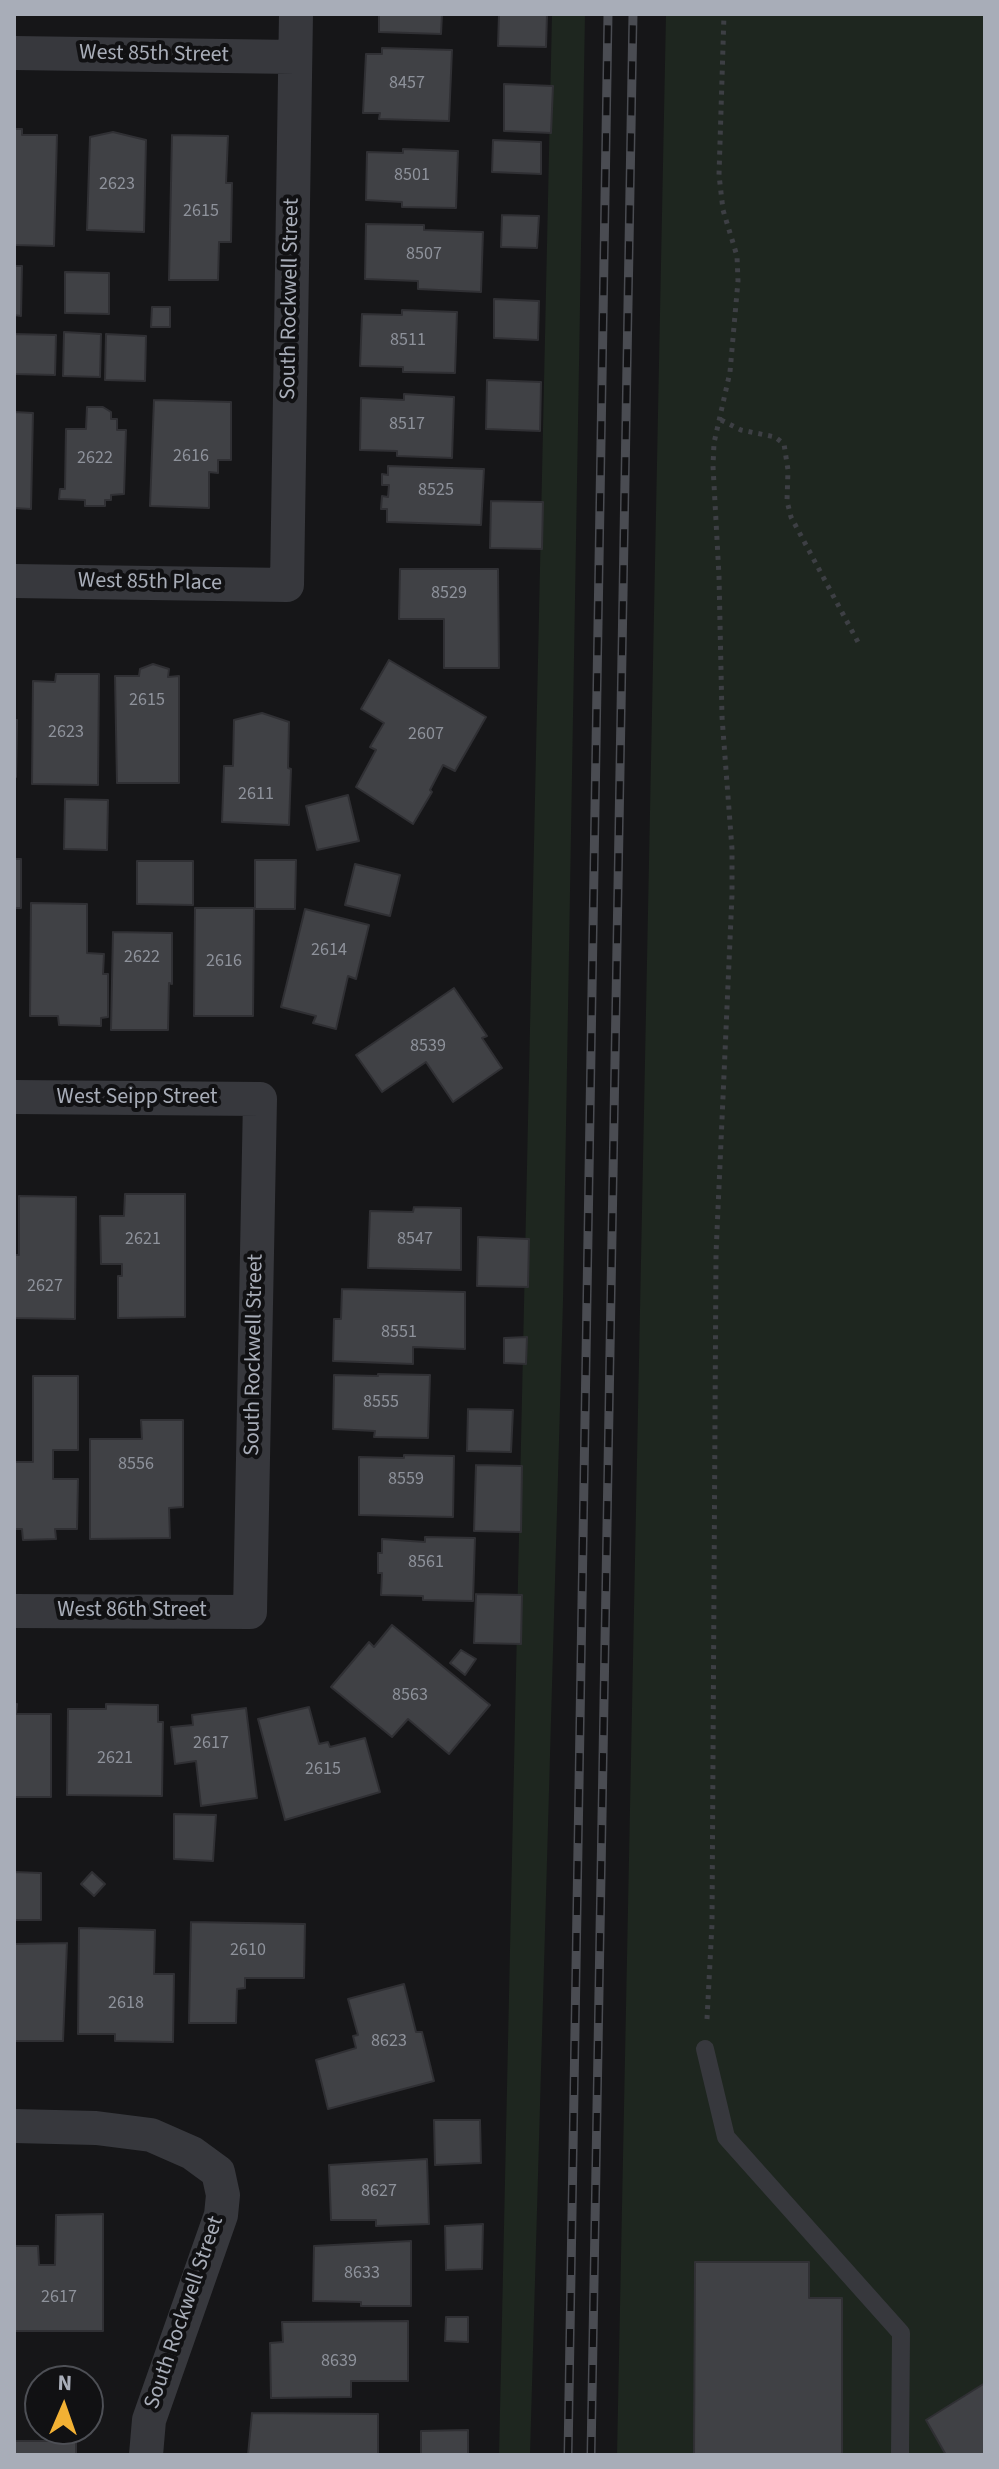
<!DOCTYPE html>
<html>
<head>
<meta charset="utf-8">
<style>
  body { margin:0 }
  #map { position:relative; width:999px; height:2469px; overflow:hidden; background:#161618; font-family:"Source Sans 3",sans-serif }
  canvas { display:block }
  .frame { position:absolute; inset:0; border:16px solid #a8adb8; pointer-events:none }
  .north { position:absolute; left:24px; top:2365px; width:80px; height:80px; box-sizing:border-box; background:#111113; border:2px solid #4d4f55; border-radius:50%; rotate:2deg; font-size:22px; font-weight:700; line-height:32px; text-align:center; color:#a8adb8 }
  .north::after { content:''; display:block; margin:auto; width:28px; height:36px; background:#f2b134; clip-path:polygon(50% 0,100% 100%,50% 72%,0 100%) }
</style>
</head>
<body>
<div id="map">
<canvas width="999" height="2469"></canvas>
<div class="frame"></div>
<div class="north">N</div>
</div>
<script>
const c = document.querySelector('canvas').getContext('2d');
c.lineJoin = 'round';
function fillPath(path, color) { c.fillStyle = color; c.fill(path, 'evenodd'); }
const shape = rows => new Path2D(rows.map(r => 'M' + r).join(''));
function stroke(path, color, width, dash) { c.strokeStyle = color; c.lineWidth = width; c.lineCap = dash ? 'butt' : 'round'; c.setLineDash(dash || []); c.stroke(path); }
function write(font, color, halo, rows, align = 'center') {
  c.font = font + ' "Source Sans 3",sans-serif'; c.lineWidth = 8; c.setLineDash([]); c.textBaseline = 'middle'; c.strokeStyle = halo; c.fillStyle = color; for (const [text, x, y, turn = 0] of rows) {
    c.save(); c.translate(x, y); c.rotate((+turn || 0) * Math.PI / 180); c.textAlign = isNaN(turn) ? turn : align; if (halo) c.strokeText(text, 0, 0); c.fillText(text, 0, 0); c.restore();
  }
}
fillPath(shape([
  [552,14,585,14,563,1301,530,2455,499,2455],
  [666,14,985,14,985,2455,617,2455]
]), '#1e261f');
const building = shape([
  [372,14,442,14,441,34,379,32,379,15,372,14],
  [499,14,547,14,546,47,498,46,499,14],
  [382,48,452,50,449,121,379,119,380,113,363,113,366,54,382,54,382,48],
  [504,84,553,86,551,133,504,131,504,84],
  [14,129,22,129,22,135,57,135,54,246,14,245,14,129],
  [113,132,146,140,144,232,87,230,90,137,113,132],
  [172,135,228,136,226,183,232,183,231,242,219,242,218,280,169,280,172,135],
  [493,140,541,142,541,174,492,172,493,140],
  [403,149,458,151,456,208,402,207,402,202,366,200,367,152,403,153,403,149],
  [502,215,539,216,537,248,501,247,502,215],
  [366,224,424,225,424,230,483,232,481,292,418,289,418,281,365,279,366,224],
  [14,266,22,266,21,316,14,315,14,266],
  [65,272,109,273,109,314,65,313,65,272],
  [494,299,539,301,538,340,494,338,494,299],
  [152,307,170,307,170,327,151,327,152,307],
  [402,310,457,312,455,373,406,372,403,372,403,367,360,366,362,314,402,315,402,310],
  [64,332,101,334,100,377,63,376,64,332],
  [14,334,56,335,55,375,14,374,14,334],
  [106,334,146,336,145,381,105,380,106,334],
  [487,380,541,382,540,431,486,429,487,380],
  [404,394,454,397,452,458,397,456,397,451,360,450,361,398,404,400,404,394],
  [154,400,231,402,231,460,218,460,218,473,209,472,209,508,150,506,154,400],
  [87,407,103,407,111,412,111,419,117,419,117,430,126,430,124,494,111,495,111,500,105,500,105,506,85,506,85,500,59,499,60,489,65,489,66,429,86,429,87,407],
  [14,412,33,413,31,509,14,508,14,412],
  [388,466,484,469,481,525,387,522,387,509,381,509,382,496,388,497,389,485,382,485,382,474,388,475,388,466],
  [491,501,543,502,542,549,490,548,491,501],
  [400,569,498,569,499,668,444,668,444,619,399,619,400,569],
  [389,660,486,717,455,771,443,765,430,790,432,792,413,824,356,787,376,750,370,747,384,723,361,709,389,660],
  [153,664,169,669,168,677,179,676,179,783,117,783,115,676,139,676,140,669,153,664],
  [56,674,99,674,98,785,32,784,33,681,55,682,56,674],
  [262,713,289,722,288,768,291,769,289,825,222,822,224,766,233,766,234,720,262,713],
  [14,720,17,720,16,777,14,777,14,720],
  [348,795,359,841,317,850,306,806,348,795],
  [65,799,108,800,107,850,64,849,65,799],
  [14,859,21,859,21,908,14,908,14,859],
  [255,860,296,860,295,909,255,909,255,860],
  [137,861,193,861,193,905,137,904,137,861],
  [355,864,400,875,390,916,345,905,355,864],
  [31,903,87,904,87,953,104,954,103,974,108,974,108,1017,101,1018,101,1026,59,1025,58,1016,30,1016,31,903],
  [195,908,254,908,253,1016,194,1016,195,908],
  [305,909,369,925,356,979,348,976,336,1029,313,1023,316,1016,281,1007,305,909],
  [113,932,172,933,172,984,169,983,168,1030,111,1030,113,932],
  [454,988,487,1036,482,1038,502,1068,453,1102,426,1062,382,1092,356,1055,454,988],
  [125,1194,185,1194,185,1317,118,1318,118,1276,122,1276,122,1264,101,1264,100,1216,124,1216,125,1194],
  [19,1196,76,1197,75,1319,14,1318,14,1255,19,1255,19,1196],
  [414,1207,461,1208,461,1270,368,1268,370,1211,413,1212,414,1207],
  [478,1237,529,1239,528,1287,477,1286,478,1237],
  [342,1289,465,1292,465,1349,413,1347,413,1364,333,1361,334,1319,341,1319,342,1289],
  [527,1337,526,1364,504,1363,504,1338,527,1337],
  [378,1374,430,1375,428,1438,374,1437,375,1431,333,1429,334,1375,378,1376,378,1374],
  [33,1376,78,1376,78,1450,53,1450,53,1479,78,1479,77,1529,55,1529,56,1539,23,1540,22,1529,14,1529,14,1462,33,1462,33,1376],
  [468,1409,513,1410,511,1452,467,1451,468,1409],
  [141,1420,183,1420,183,1507,169,1508,170,1538,90,1539,90,1439,142,1439,141,1420],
  [404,1455,454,1456,453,1517,359,1515,359,1457,404,1458,404,1455],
  [476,1465,522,1466,521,1532,474,1531,476,1465],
  [425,1537,475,1538,473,1601,423,1600,423,1596,381,1595,382,1573,378,1573,378,1553,382,1553,382,1539,425,1542,425,1537],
  [476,1594,522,1595,521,1644,474,1643,476,1594],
  [392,1625,490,1705,449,1754,408,1719,392,1737,331,1687,369,1642,374,1647,392,1625],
  [461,1650,476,1659,465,1675,450,1663,461,1650],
  [14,1704,17,1704,16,1714,51,1714,51,1797,14,1797,14,1704],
  [106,1704,158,1705,158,1722,163,1722,162,1796,67,1795,68,1709,106,1709,106,1704],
  [309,1707,319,1744,328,1742,330,1747,365,1738,380,1792,285,1820,258,1719,309,1707],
  [246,1708,257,1798,201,1806,196,1761,175,1764,171,1727,193,1725,192,1715,246,1708],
  [174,1814,216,1815,213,1861,174,1859,174,1814],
  [14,1872,41,1873,41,1920,14,1920,14,1872],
  [92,1872,105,1884,94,1896,81,1884,92,1872],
  [191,1922,305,1924,304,1978,245,1978,245,1988,237,1989,236,2023,189,2023,191,1922],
  [79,1928,155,1930,154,1974,174,1974,173,2042,115,2041,115,2034,78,2034,79,1928],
  [67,1943,63,2041,14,2041,14,1944,67,1943],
  [404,1984,416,2032,422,2032,434,2081,328,2109,316,2060,356,2048,353,2036,358,2035,348,1999,404,1984],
  [434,2120,480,2120,481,2163,435,2165,434,2120],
  [427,2159,429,2224,376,2226,376,2220,331,2220,329,2165,427,2159],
  [103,2214,103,2331,14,2331,14,2246,38,2246,39,2265,55,2265,56,2215,103,2214],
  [483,2224,482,2269,446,2270,445,2226,483,2224],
  [411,2241,411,2306,361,2306,361,2302,313,2301,314,2246,411,2241],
  [695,2262,809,2262,809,2298,842,2298,842,2455,694,2455,695,2262],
  [446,2317,468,2317,468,2342,445,2341,446,2317],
  [408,2321,408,2381,351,2381,351,2397,271,2398,270,2343,283,2342,282,2322,408,2321],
  [985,2383,985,2455,946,2455,926,2420,985,2383],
  [252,2413,378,2414,378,2455,248,2455,252,2413],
  [468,2430,468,2455,421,2455,421,2431,468,2430],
  [14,2441,76,2441,76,2455,14,2455,14,2441]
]);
fillPath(building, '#404145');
stroke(building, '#303034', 2);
stroke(shape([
  [721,420,741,430,775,437,784,444,788,470,787,501,791,517,859,644],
  [707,2019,712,1924,716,1254,732,895,732,849,722,717,719,576,713,466,714,443,730,372,738,281,737,256,723,210,719,175,724,14]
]), '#3d3f44', 5, [4, 6]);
stroke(shape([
  [705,2049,726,2137,901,2333,900,2455]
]), '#37383d', 18);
stroke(shape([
  [14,53,295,57],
  [14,581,287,585,296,14],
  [14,1097,260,1099,250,1612,14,1611],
  [14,2126,96,2128,151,2135,192,2153,218,2172,223,2195,221,2215,149,2420,146,2455]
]), '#37383d', 34);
const rail = shape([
  [568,2455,608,14],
  [591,2455,633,14]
]);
stroke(rail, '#4a4c52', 9);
stroke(rail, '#111113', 6, [18]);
write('18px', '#8e929b', null, [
  ["8457",407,84],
  ["8501",412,176],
  ["2623",117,185],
  ["2615",201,212],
  ["8507",424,255],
  ["8511",408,341],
  ["8517",407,425],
  ["2616",191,457],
  ["2622",95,459],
  ["8525",436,491],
  ["8529",449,594],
  ["2615",147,701],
  ["2623",66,733],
  ["2607",426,735],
  ["2611",256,795],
  ["2614",329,951],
  ["2622",142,958],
  ["2616",224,962],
  ["8539",428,1047],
  ["2621",143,1240],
  ["8547",415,1240],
  ["2627",45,1287],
  ["8551",399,1333],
  ["8555",381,1403],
  ["8556",136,1465],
  ["8559",406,1480],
  ["8561",426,1563],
  ["8563",410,1696],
  ["2617",211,1744],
  ["2621",115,1759],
  ["2615",323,1770],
  ["2610",248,1951],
  ["2618",126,2004],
  ["8623",389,2042],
  ["8627",379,2192],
  ["8633",362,2274],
  ["2617",59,2298],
  ["8639",339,2362]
]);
write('22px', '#a8adb8', '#111113', [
  ["West 85th Street",154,55,1],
  ["South Rockwell Street",291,299,-89],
  ["West 85th Place",150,583,1],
  ["West Seipp Street",137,1098],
  ["South Rockwell Street",255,1355,-89],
  ["West 86th Street",132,1611],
  ["South Rockwell Street",185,2313,-71]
]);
</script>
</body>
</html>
